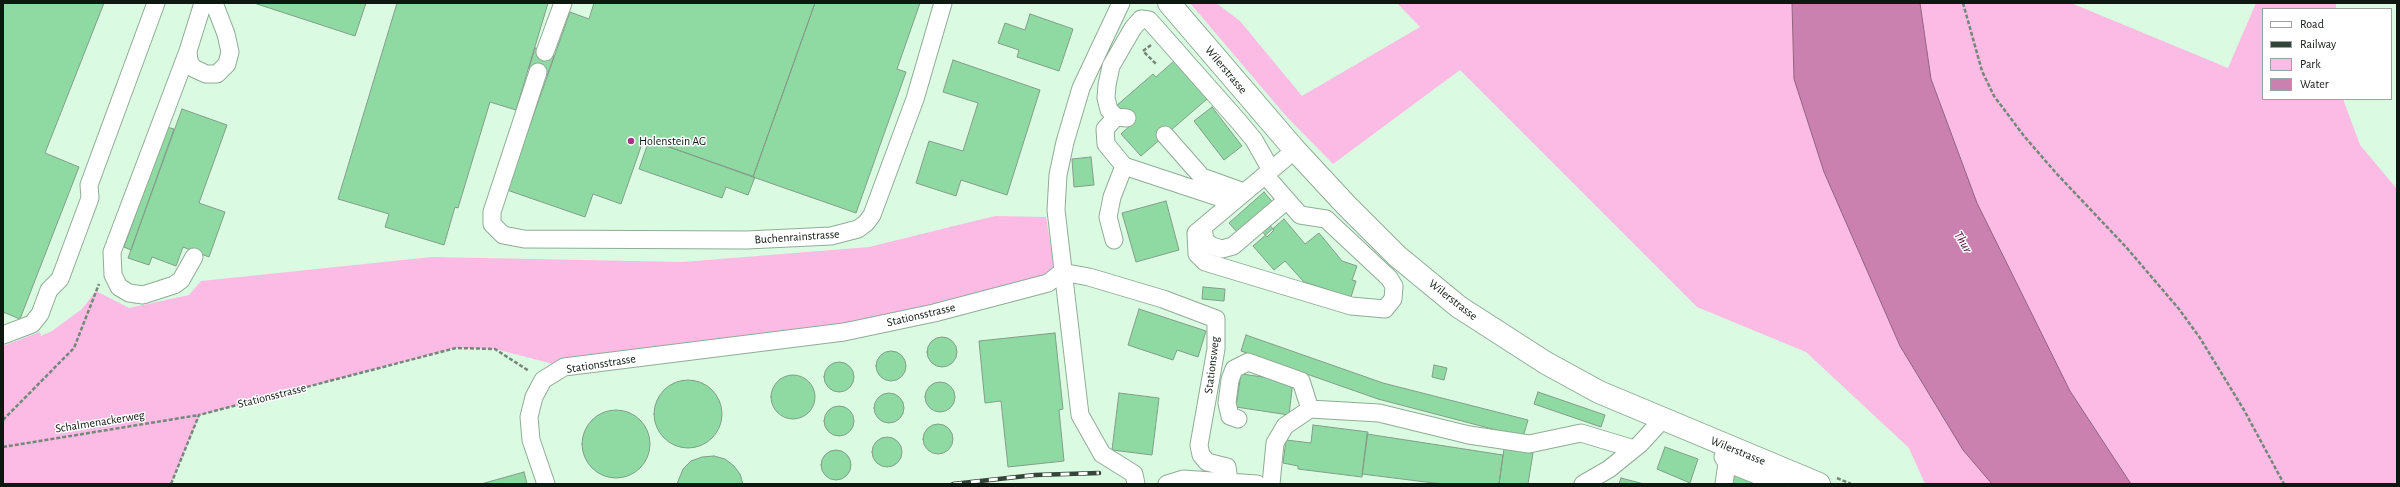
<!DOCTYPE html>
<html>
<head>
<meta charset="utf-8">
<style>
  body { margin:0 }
  #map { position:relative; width:2400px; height:487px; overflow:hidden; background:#dbfae2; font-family:"Alegreya Sans",sans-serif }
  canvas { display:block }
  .frame { position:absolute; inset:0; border:4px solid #0d1810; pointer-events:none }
  .legend { position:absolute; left:2262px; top:8px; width:130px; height:92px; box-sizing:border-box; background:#fff; border:1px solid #9ea39f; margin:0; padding:5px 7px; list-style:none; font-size:12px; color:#0d1810 }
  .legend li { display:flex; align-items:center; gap:8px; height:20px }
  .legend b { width:20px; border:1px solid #9ea39f }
</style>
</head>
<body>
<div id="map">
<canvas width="2400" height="487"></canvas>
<div class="frame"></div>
<ul class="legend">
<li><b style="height:5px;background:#fff"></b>Road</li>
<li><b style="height:5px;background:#354439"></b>Railway</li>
<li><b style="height:11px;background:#fcbbe4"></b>Park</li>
<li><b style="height:11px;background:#ca81b0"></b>Water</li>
</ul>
</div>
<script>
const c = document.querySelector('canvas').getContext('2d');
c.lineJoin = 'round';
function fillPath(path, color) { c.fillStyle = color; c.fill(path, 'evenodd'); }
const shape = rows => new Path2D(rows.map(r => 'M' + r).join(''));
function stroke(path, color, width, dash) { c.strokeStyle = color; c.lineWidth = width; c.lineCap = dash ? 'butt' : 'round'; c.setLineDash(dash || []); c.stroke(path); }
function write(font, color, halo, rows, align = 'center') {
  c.font = font + ' "Alegreya Sans",sans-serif'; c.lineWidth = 3; c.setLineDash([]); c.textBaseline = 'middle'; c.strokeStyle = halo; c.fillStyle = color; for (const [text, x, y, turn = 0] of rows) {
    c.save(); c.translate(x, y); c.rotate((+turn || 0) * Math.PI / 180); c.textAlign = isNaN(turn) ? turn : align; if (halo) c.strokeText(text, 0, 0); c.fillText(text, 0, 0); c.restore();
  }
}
fillPath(shape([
  [1190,3,1216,3,1240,21,1302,96,1420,27,1397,3,1792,3,1794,79,1824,172,1900,346,1963,450,1992,484,1925,484,1909,448,1806,352,1697,307,1460,70,1333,164,1286,116],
  [1920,3,2071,3,2228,68,2256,3,2336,3,2336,9,2263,9,2263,99,2343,99,2360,145,2397,189,2397,484,2131,484,2070,391,1977,203,1931,79],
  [995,216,1046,217,1054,266,1042,281,838,331,557,365,495,349,456,348,200,415,171,484,3,484,3,346,40,332,41,336,52,331,82,309,96,291,129,308,189,295,201,281,432,257,683,262,869,247]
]), '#fcbbe4');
const water = shape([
  [1792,3,1920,3,1931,79,1977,203,2070,391,2131,484,1992,484,1963,450,1900,346,1824,172,1794,79,1792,3]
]);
fillPath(water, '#ca81b0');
stroke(water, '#916280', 1);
const building = shape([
  [3,3,104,3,45,153,79,167,20,319,3,312,3,3],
  [254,3,366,3,355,36,254,3],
  [397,3,548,3,516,110,490,102,458,208,455,207,444,245,385,227,389,214,338,199,397,3],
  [594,3,815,3,753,177,644,138,621,204,593,194,585,217,507,190,570,12,589,19,594,3],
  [815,3,920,3,897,69,906,72,856,213,753,177,815,3],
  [1030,14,1073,29,1059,71,1017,57,1019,50,998,43,1005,23,1025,30,1030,14],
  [535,48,554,56,547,76,529,68,535,48],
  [953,60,1040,90,1007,195,961,180,956,196,916,183,929,141,963,151,978,103,943,92,953,60],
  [1174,61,1207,99,1141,156,1121,134,1132,124,1116,106,1153,74,1156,77,1174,61],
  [1212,107,1242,146,1224,160,1194,121,1212,107],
  [182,109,227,125,199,203,225,212,209,257,183,247,176,266,152,257,149,265,128,258,182,109],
  [167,127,174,129,131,250,124,247,167,127],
  [649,140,755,177,748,195,726,187,722,198,639,169,649,140],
  [1091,157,1094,185,1074,187,1072,159,1091,157],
  [1264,192,1280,211,1267,222,1274,230,1267,237,1260,229,1246,242,1229,223,1264,192],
  [1166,201,1179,250,1136,262,1122,213,1166,201],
  [1284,219,1305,244,1319,233,1342,261,1357,266,1352,280,1356,281,1351,297,1304,282,1285,261,1274,270,1253,246,1284,219],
  [1203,287,1225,289,1224,301,1202,299,1203,287],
  [1139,309,1206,331,1198,357,1177,350,1173,360,1128,345,1139,309],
  [1055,333,1063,409,1059,410,1064,461,1008,467,1001,401,985,403,979,341,1055,333],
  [1246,335,1383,383,1528,420,1523,437,1378,399,1241,351,1246,335],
  '927 352a15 15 0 1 1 30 0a15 15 0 1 1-30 0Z',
  '876 366a15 15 0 1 1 30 0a15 15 0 1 1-30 0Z',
  '824 377a15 15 0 1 1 30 0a15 15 0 1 1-30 0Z',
  [1434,365,1447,368,1444,380,1432,377,1434,365],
  [1241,374,1293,381,1289,415,1236,407,1241,374],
  '771 397a22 22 0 1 1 44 0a22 22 0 1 1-44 0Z',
  '654 414a34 34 0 1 1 68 0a34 34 0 1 1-68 0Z',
  '925 397a15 15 0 1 1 30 0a15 15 0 1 1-30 0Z',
  [1538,392,1605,415,1601,427,1534,404,1538,392],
  '874 408a15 15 0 1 1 30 0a15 15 0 1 1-30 0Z',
  [1119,393,1159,398,1152,455,1112,450,1119,393],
  '824 421a15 15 0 1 1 30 0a15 15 0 1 1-30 0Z',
  '582 444a34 34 0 1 1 68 0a34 34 0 1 1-68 0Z',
  '923 439a15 15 0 1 1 30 0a15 15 0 1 1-30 0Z',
  [1313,425,1368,432,1362,477,1298,469,1298,466,1283,463,1286,440,1311,443,1313,425],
  [1367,434,1503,455,1499,484,1442,484,1362,474,1367,434],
  '872 452a15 15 0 1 1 30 0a15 15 0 1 1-30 0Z',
  [1665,447,1698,459,1690,483,1657,469,1665,447],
  [1504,449,1533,453,1528,484,1499,484,1504,449],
  '821 465a15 15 0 1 1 30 0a15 15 0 1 1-30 0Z',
  [714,456,725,459,734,466,740,474,743,484,677,484,683,469,691,461,702,457,714,456],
  [1737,470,1769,484,1731,484,1737,470],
  [524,472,527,484,481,484,524,472],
  [1621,478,1644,484,1619,484,1621,478]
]);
fillPath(building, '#8fdaa3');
stroke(building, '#829e88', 1);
const minor = shape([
  [203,3,188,51,189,61,193,68,206,74,217,74,227,64,230,52,226,34,214,3],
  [1121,3,1081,88,1065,142,1058,175,1056,210,1080,415,1102,454,1134,474,1136,484],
  [188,51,112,252,113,275,119,287,129,293,143,295,174,285,181,280,194,257],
  [545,52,563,3],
  [538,72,492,212,492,224,503,235,524,239,747,240,831,236,858,229,866,223,872,215,915,99,943,3],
  [1116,117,1105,129,1106,144,1124,166,1233,202],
  [1127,118,1116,117,1109,110,1106,98,1107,85,1111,66,1133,28,1141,19,1149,20,1240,123,1254,140,1271,170],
  [1165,135,1202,177,1244,192],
  [1265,175,1300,215,1326,219,1389,278,1394,286,1393,299,1385,309,1351,306,1205,262,1197,254,1196,233,1295,150],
  [1203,227,1205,241,1212,246,1222,249,1233,246,1287,200],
  [1114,240,1108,217,1112,197,1124,166],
  [1062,272,1089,277,1163,299,1216,319,1216,349,1199,445,1201,455,1207,462,1227,467,1229,481],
  [3,335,32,324,40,314,49,290,60,279,90,198,89,185,156,3],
  [1238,419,1230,416,1227,403,1230,380,1234,369,1248,362,1301,381,1310,409],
  [1727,463,1779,484],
  [546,484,531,440,529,417,534,397,543,380,564,367,844,332,934,313,1048,283,1062,272],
  [1167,484,1183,479,1257,484],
  [1271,484,1275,443,1285,426,1310,409,1379,413,1469,435,1529,444,1581,433,1634,449],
  [1583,484,1609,469,1640,444,1662,420],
  [1724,484,1727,463,1723,457,1725,453]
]);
const major = shape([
  [1169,3,1295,150,1346,205,1397,256,1459,307,1546,363,1599,392,1819,484]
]);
stroke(minor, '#90ac96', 19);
stroke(major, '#90ac96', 24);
stroke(shape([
  [1963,3,1982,71,1994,96,2024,136,2056,173,2126,247,2179,309,2200,338,2244,410,2284,484],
  [1151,45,1143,51,1157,65],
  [3,420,74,348,99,284],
  [3,447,199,415],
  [1837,478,1851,484],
  [171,484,199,415,456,348,495,349,529,371]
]), '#738878', 2.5, [4, 2]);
stroke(minor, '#fff', 17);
stroke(major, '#fff', 22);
const rail = shape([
  [953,484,1035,475,1099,473]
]);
stroke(rail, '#354439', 4.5);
stroke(rail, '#fff', 3, [9]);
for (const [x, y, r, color] of [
  [631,141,4,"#aa3289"]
]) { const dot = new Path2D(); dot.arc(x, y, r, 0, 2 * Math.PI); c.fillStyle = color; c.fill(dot); stroke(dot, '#fff', 1.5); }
write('12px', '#0d1810', '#fff', [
  ["Wilerstrasse",1226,70,50],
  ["Buchenrainstrasse",797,237,-4],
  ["Wilerstrasse",1453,300,38],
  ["Stationsstrasse",921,315,-13],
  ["Stationsstrasse",601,364,-9],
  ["Stationsweg",1212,365,-83],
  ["Stationsstrasse",272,396,-14],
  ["Schalmenackerweg",100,422,-9],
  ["Wilerstrasse",1738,451,22]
]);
write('12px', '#0d1810', '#fff', [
  ["Holenstein AG",639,141]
], 'left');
write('italic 13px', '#4d0c3c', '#fff', [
  ["Thur",1963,242,59]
]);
</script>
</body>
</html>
